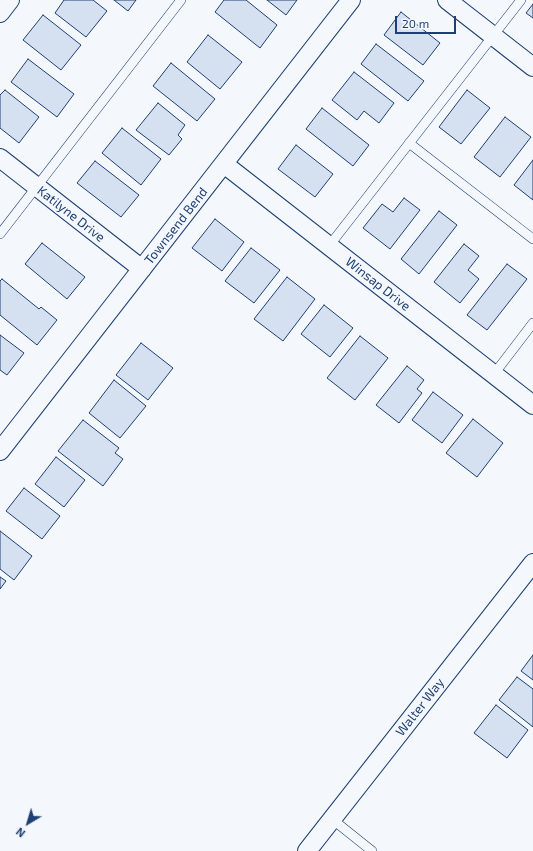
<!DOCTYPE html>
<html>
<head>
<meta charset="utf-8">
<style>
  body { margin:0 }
  #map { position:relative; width:533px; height:851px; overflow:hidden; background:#f4f7fb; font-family:"Exo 2",sans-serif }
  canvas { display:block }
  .north { position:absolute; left:8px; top:803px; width:40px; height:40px; -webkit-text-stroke:3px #f4f7fb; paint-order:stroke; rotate:218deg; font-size:11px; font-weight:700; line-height:16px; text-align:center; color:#1d3f73 }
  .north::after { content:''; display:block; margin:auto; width:14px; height:18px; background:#1d3f73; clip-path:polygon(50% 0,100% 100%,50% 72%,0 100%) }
  .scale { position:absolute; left:395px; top:16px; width:61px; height:18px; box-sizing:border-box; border:2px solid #1d3f73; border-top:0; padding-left:5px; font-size:12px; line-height:14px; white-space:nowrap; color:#1d3f73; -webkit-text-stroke:3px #f4f7fb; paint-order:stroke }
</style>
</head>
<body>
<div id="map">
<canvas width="533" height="851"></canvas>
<div class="north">N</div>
<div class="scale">20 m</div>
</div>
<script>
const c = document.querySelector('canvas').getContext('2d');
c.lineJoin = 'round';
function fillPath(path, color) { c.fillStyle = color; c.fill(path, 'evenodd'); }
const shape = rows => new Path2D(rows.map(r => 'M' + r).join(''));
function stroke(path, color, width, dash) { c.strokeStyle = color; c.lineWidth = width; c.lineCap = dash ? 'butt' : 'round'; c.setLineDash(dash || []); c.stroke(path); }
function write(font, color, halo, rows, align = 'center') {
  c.font = font + ' "Exo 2",sans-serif'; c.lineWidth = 3; c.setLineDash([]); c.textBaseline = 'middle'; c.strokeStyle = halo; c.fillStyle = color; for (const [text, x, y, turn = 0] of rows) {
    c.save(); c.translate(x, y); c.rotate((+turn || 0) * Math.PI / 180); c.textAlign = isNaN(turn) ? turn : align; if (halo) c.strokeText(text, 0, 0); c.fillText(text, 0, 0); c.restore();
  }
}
const building = shape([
  [64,0,93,0,107,11,86,37,55,13,64,0],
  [114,0,136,0,128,11,114,0],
  [224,0,246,0,277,25,260,48,215,12,224,0],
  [267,0,297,0,286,15,267,0],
  [533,4,533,18,526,13,533,4],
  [401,12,440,43,423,65,384,35,401,12],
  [43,15,81,45,61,70,23,40,43,15],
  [208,35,242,62,220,89,187,62,208,35],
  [376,44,424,81,408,101,361,64,376,44],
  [28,59,74,94,57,117,11,82,28,59],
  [171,63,215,99,197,121,153,86,171,63],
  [354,72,394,103,379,123,364,111,357,120,332,100,354,72],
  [5,90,39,117,19,143,0,128,0,95,5,90],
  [467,90,490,108,461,144,439,127,467,90],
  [158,103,185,125,178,135,182,139,169,155,136,130,158,103],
  [322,108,369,145,353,166,306,129,322,108],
  [505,117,531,137,500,177,474,157,505,117],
  [122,128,161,159,141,185,102,153,122,128],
  [296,145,333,174,315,197,278,169,296,145],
  [533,160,533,200,514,185,533,160],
  [95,161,139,195,121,217,77,183,95,161],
  [404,198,420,210,390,249,363,228,382,204,393,212,404,198],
  [439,211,457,225,419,274,401,259,439,211],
  [215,219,244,242,222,271,192,248,215,219],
  [42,243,85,277,67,299,25,264,42,243],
  [464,244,479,256,468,270,479,279,460,303,434,282,464,244],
  [251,248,280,270,254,303,225,281,251,248],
  [507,264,527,279,487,330,467,315,507,264],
  [287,277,315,299,283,341,254,319,287,277],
  [2,279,39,309,41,307,57,320,37,345,0,315,0,281,2,279],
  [324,305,353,328,330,357,301,334,324,305],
  [0,335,24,353,7,375,0,370,0,335],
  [360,336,388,358,355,400,327,378,360,336],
  [141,343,173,368,148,400,116,375,141,343],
  [407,366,424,380,417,389,422,393,399,423,376,405,407,366],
  [114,380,146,406,120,438,89,413,114,380],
  [433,392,463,415,442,443,412,420,433,392],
  [473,419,503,443,477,477,446,453,473,419],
  [83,420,119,448,115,453,123,459,103,486,58,451,83,420],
  [56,457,85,480,64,507,35,484,56,457],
  [24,488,60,516,42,539,6,511,24,488],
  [0,531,32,556,14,580,0,569,0,531],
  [0,577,6,581,0,589,0,577],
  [533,655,533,680,521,671,533,655],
  [517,677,533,689,533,727,499,700,517,677],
  [496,705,528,730,507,758,474,733,496,705]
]);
fillPath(building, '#d5e0f0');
stroke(building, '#1d3f73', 1);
const lane = shape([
  [409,143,533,239],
  [0,234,181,0],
  [329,246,521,0],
  [494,374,533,323],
  [332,819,372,851]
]);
const street = shape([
  [447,0,533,67],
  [0,13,10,0],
  [0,158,142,269],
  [224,164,533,405],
  [0,451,351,0],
  [307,851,533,563]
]);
stroke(lane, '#1d3f73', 10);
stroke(street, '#1d3f73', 20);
stroke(lane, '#f4f7fb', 9);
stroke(street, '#f4f7fb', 18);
write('13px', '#1d3f73', '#f4f7fb', [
  ["Katilyne Drive",71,214,38],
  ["Townsend Bend",176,226,-52],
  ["Winsap Drive",378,284,38],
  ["Walter Way",420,707,-52]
]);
</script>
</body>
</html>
